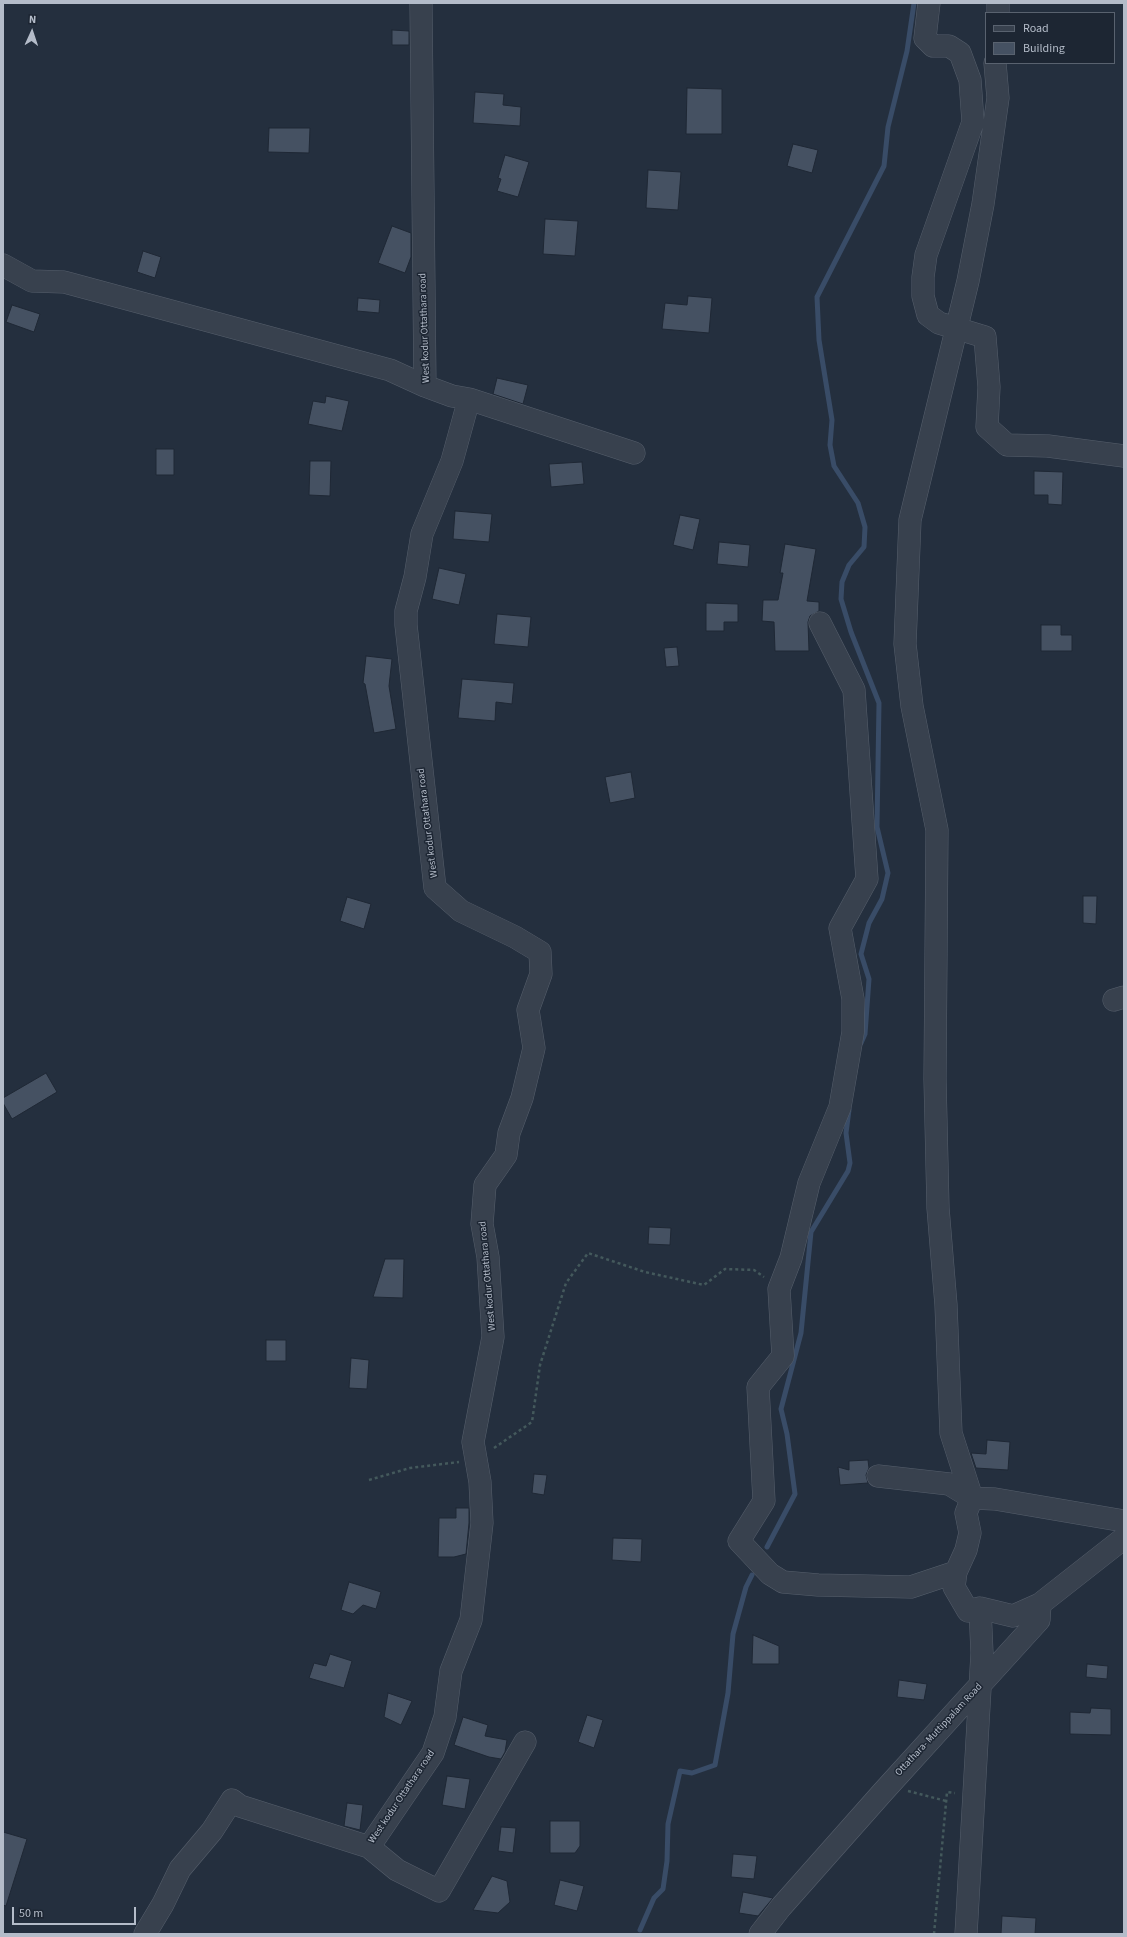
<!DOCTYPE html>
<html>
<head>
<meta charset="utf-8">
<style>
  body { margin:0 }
  #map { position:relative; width:1127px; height:1937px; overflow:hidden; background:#242f3e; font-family:"Source Sans 3",sans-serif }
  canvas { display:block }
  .frame { position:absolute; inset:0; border:4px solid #b4bcc9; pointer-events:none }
  .legend { position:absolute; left:985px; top:12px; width:130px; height:52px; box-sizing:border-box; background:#1d2633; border:1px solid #59626f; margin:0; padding:5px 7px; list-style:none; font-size:12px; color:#b4bcc9 }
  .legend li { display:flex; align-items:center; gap:8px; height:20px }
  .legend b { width:20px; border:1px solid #59626f }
  .north { position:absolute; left:12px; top:12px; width:40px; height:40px; -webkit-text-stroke:3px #1d2633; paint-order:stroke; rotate:3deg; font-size:11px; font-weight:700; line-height:16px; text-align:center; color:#b4bcc9 }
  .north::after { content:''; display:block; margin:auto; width:14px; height:18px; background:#b4bcc9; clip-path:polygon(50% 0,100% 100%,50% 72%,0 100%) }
  .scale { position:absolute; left:12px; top:1907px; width:124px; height:18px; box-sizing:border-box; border:2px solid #b4bcc9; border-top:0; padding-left:5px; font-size:12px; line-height:14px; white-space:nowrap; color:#b4bcc9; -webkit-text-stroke:3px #1d2633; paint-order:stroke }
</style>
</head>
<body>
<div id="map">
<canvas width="1127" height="1937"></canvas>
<div class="frame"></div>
<ul class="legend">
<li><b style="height:5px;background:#38414e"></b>Road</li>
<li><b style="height:11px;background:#455162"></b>Building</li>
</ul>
<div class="north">N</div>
<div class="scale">50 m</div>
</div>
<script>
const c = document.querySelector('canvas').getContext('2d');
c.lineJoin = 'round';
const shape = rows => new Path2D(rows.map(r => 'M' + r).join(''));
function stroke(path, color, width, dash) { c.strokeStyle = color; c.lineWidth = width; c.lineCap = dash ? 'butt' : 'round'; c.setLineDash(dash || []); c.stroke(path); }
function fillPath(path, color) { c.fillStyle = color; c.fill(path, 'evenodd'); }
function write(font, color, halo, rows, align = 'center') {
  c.font = font + ' "Source Sans 3",sans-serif'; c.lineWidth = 3; c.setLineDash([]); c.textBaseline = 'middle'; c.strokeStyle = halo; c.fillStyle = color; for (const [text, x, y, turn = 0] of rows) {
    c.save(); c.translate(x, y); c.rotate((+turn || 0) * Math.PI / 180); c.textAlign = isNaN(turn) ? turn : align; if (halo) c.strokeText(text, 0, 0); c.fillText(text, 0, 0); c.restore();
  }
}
stroke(shape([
  [861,1043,865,1034,869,979,861,954,869,923,882,899,888,873,877,827,879,703,851,632,841,599,842,582,849,565,864,547,865,527,858,503,834,466,830,445,832,420,819,340,817,297,884,166,888,127,907,51,914,3],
  [767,1547,795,1494,787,1434,781,1409,801,1333,811,1232,848,1171,850,1163,846,1133,849,1110],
  [640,1930,654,1898,663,1889,667,1861,668,1824,680,1771,692,1773,715,1765,728,1693,733,1634,746,1587,752,1575]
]), '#394c67', 5);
const building = shape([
  [392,30,409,31,409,45,392,45,392,30],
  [687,88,722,89,722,134,686,134,687,88],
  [475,92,504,94,503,105,521,107,520,126,473,123,475,92],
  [269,128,310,128,309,153,268,152,269,128],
  [793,144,818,150,812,173,787,166,793,144],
  [505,155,529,162,518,197,497,191,501,179,498,178,505,155],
  [648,170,681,172,678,210,646,208,648,170],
  [545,219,578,221,575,256,543,254,545,219],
  [392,226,411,233,411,257,405,273,378,263,392,226],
  [143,251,161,257,155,278,137,272,143,251],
  [688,296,712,298,709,333,662,329,665,303,687,305,688,296],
  [358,298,380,300,379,313,357,311,358,298],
  [12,305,40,314,34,332,6,322,12,305],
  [497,378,528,385,523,404,493,394,497,378],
  [326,396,349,401,342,431,308,424,313,401,325,403,326,396],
  [156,449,174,449,174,475,156,475,156,449],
  [310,461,331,461,330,496,309,495,310,461],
  [582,462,584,484,551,487,549,464,582,462],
  [1034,471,1063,472,1062,505,1048,504,1048,495,1034,495,1034,471],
  [455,511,492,514,489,542,453,539,455,511],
  [680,515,700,519,693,550,673,545,680,515],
  [719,542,750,545,748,567,717,564,719,542],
  [785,544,816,549,807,601,819,602,819,611,810,616,808,622,809,651,775,651,774,622,762,621,763,600,778,600,783,573,780,573,785,544],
  [439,568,466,574,459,605,432,599,439,568],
  [706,603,738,604,738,622,724,622,724,631,706,631,706,603],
  [497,614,531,617,528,647,494,644,497,614],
  [1041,625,1061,625,1061,635,1072,635,1072,651,1041,651,1041,625],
  [677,647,679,666,666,667,664,648,677,647],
  [366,656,392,659,389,686,396,729,374,733,365,684,363,683,366,656],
  [462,679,514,683,512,704,496,702,495,721,458,718,462,679],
  [631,772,635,798,610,803,605,777,631,772],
  [1083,896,1097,896,1096,924,1083,923,1083,896],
  [347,897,371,904,364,929,340,921,347,897],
  [46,1073,57,1092,12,1119,3,1103,3,1098,46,1073],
  [649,1227,671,1228,670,1245,648,1244,649,1227],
  [385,1259,404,1259,403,1298,373,1297,385,1259],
  [266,1340,286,1340,286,1361,266,1361,266,1340],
  [351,1358,369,1360,367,1389,349,1388,351,1358],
  [987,1440,1010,1442,1008,1470,976,1468,971,1453,986,1454,987,1440],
  [868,1460,869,1468,866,1475,868,1483,840,1485,838,1467,849,1470,849,1461,868,1460],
  [534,1474,547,1475,544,1495,532,1493,534,1474],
  [456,1508,469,1508,469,1523,466,1554,454,1557,438,1557,439,1518,456,1518,456,1508],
  [613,1538,642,1539,641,1562,612,1560,613,1538],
  [349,1582,381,1592,376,1609,363,1605,353,1614,341,1610,349,1582],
  [753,1635,779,1646,779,1664,752,1664,753,1635],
  [330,1654,352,1661,344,1688,309,1678,314,1663,326,1666,330,1654],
  [1087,1664,1108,1666,1107,1679,1086,1677,1087,1664],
  [899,1680,927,1684,924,1700,897,1697,899,1680],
  [388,1693,412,1701,401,1725,384,1717,388,1693],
  [1091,1708,1111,1709,1111,1735,1070,1734,1070,1712,1090,1713,1091,1708],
  [587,1715,603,1720,594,1748,578,1742,587,1715],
  [463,1717,488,1725,485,1736,507,1740,505,1752,501,1759,489,1757,454,1745,463,1717],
  [447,1776,470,1779,465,1809,442,1805,447,1776],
  [347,1803,363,1805,360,1830,344,1826,347,1803],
  [550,1821,580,1821,580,1846,575,1853,550,1853,550,1821],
  [501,1827,516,1828,513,1853,498,1851,501,1827],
  [3,1832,27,1839,6,1906,3,1905,3,1832],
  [733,1854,757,1856,754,1879,731,1877,733,1854],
  [492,1876,507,1881,510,1902,498,1913,473,1910,492,1876],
  [560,1880,584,1886,577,1911,554,1905,560,1880],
  [743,1892,773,1898,758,1916,739,1913,743,1892],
  [1002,1916,1036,1918,1035,1934,1001,1934,1002,1916]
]);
fillPath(building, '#455162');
stroke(building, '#1f2835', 1);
const minor = shape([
  [421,3,425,386],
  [929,3,925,38,933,46,949,46,960,53,970,80,973,122,926,255,923,277,923,296,928,315,939,323,985,337,989,387,987,427,1007,445,1048,446,1124,456],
  [998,13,998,3],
  [3,265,32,281,64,282,390,370,425,386,452,396,469,399,452,461,422,534,415,577,406,611,406,625,435,888,461,911,515,937,540,952,541,974,528,1010,534,1048,522,1098,509,1133,506,1155,485,1185,482,1224,488,1257,493,1337,473,1442,480,1482,482,1523,471,1620,451,1671,445,1717,433,1753,369,1847,240,1806,232,1800,212,1831,180,1869,163,1904,145,1934],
  [469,399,634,453],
  [820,623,854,690,867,879,840,928,853,999,853,1032,840,1107,809,1183,791,1258,779,1289,783,1356,758,1387,764,1501,739,1541,770,1574,783,1582,818,1585,911,1587,956,1572,966,1550,970,1533,966,1513,972,1498,995,1499,1124,1521],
  [1114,1000,1124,997],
  [878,1476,949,1484,972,1498,951,1433,946,1305,938,1208,935,1079,937,830,912,706,905,644,910,520,968,281,983,204,998,98,995,63],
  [956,1572,954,1587,968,1611,980,1608,1013,1616,1040,1604],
  [369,1847,397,1870,439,1891,525,1742],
  [760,1934,781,1907,882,1793,1039,1620,1040,1604,1124,1538],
  [966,1934,982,1653,980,1608]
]);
stroke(minor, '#565f6c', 23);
stroke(shape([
  [494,1448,532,1422,540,1365,566,1283,588,1253,645,1272,704,1285,725,1269,754,1270,764,1277],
  [369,1480,410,1468,459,1462],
  [908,1791,946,1801],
  [934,1934,947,1792,955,1793]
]), '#44595c', 2.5, [3, 3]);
stroke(minor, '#38414e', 22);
write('10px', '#b4bcc9', '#1d2633', [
  ["West kodur Ottathara road",425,328,-92],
  ["West kodur Ottathara road",428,823,-97],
  ["West kodur Ottathara road",488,1276,-95],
  ["Ottathara- Muttippalam Road",939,1730,-47],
  ["West kodur Ottathara road",402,1797,-56]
]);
</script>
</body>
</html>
